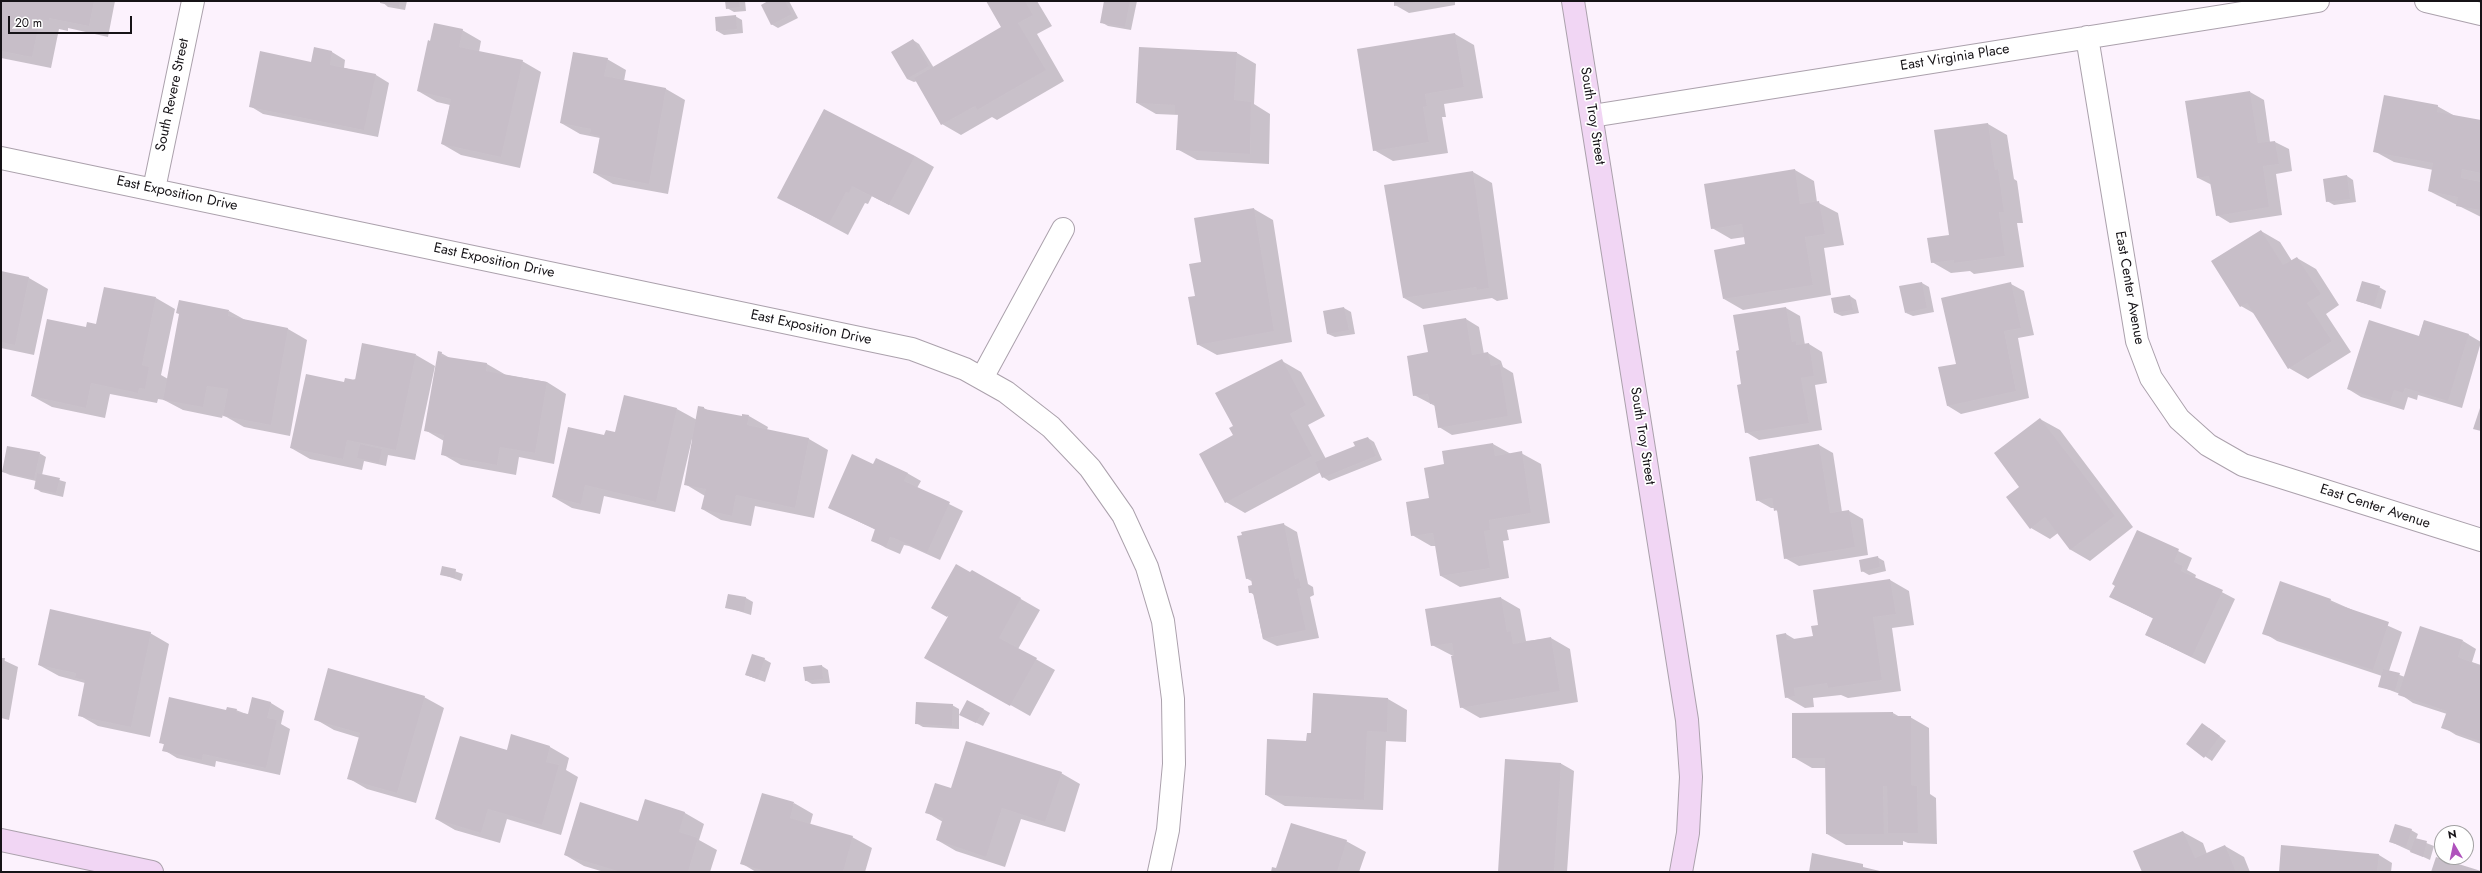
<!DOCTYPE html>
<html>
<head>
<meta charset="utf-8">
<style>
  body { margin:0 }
  #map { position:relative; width:2482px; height:873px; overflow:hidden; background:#fcf2fd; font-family:Jost,sans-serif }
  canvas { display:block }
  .frame { position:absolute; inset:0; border:2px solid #161317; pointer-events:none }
  .north { position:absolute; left:2434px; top:825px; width:40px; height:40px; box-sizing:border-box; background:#fff; border:1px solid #a2a1a2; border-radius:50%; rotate:351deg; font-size:11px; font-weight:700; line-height:16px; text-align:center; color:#161317 }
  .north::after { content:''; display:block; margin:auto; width:14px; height:18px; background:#af52bc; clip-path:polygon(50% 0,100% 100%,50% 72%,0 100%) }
  .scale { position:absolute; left:8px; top:16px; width:124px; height:18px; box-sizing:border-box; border:2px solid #161317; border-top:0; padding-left:5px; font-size:12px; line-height:14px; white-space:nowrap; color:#161317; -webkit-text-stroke:3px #fff; paint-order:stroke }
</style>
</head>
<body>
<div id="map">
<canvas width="2482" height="873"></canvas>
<div class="frame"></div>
<div class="north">N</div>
<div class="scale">20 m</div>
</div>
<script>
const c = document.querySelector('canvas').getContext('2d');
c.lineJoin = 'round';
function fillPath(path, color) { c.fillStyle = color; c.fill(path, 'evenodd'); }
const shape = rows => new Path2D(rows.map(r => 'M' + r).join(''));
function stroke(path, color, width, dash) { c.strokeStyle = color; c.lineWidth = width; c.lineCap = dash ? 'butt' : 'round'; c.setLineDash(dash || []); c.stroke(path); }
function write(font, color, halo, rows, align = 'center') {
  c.font = font + ' Jost,sans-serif'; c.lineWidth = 3.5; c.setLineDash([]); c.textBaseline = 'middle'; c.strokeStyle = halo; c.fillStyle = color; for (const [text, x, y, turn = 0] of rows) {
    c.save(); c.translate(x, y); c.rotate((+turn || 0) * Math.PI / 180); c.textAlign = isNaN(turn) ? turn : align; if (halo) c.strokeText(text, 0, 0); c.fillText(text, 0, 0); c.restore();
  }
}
fillPath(shape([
  [1,1,115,1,108,37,68,28,68,31,59,29,51,68,1,58],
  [381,1,407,1,405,10,388,7],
  [726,1,745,1,746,11,734,12,727,8],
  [770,1,789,1,798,18,778,28,771,24],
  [987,1,1037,1,1052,26,1037,34,1064,81,997,120,992,117,961,135,942,124,917,81,914,82,907,79,913,40,919,44,934,68,1002,28],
  [1105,1,1137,1,1131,30,1108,26,1101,22],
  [1395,1,1455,1,1455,5,1409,13,1395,5],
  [735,16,742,20,743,33,724,35,717,31],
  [462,30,481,41,479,52,522,61,541,72,520,168,461,155,442,144,450,105,437,102,418,91,431,42],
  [1455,34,1474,45,1483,98,1444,104,1446,117,1442,117,1448,153,1393,161,1374,150],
  [315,48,332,52,345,60,344,68,376,75,389,83,378,137,263,114,250,106,312,63],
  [1237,53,1256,64,1254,104,1270,114,1269,164,1197,160,1177,149,1179,115,1156,114,1137,103],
  [607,59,626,70,624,81,666,89,685,100,668,194,613,184,594,173,600,138,580,134,561,123],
  [2250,92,2264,100,2270,142,2275,142,2289,149,2292,171,2276,174,2282,215,2230,223,2217,215,2212,185,2198,178,2186,102],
  [2437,106,2455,116,2481,121,2481,217,2429,191,2433,170,2394,162,2374,151],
  [1988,124,2007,135,2014,179,2017,181,2023,223,2017,223,2024,267,1974,274,1970,271,1951,273,1932,262,1950,236],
  [915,156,934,167,909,215,872,196,868,204,865,203,848,235,779,198],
  [1795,170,1814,181,1817,202,1838,213,1844,245,1824,248,1831,295,1743,310,1724,299,1746,245,1745,237,1731,239,1712,228],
  [1473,172,1492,183,1508,299,1497,301,1492,298,1423,309,1404,298],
  [2347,176,2353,180,2356,202,2334,205,2327,201],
  [1254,209,1273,220,1292,342,1217,355,1197,344,1196,296,1202,263],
  [2261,231,2280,242,2292,261,2297,258,2316,269,2339,305,2326,314,2351,352,2308,379,2289,368,2255,314,2241,306],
  [1,272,29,278,48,289,34,355,1,348],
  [1922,283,1929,287,1934,312,1913,316,1906,313],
  [2011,284,2024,291,2034,335,2018,338,2029,398,1961,414,1948,406,1957,365],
  [2379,287,2386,291,2381,309,2357,301],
  [1850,296,1856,300,1859,313,1842,316,1835,313],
  [156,298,175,309,161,375,168,379,229,311,247,321,288,329,307,340,290,436,244,427,223,415,222,418,183,410,164,400,158,399,157,403,110,394,105,418,52,407,32,396,87,328,97,326],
  [1344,308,1351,312,1355,334,1335,337,1328,334],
  [1786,308,1800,316,1805,345,1809,344,1822,352,1827,383,1815,385,1822,430,1759,440,1746,432,1740,351,1734,316],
  [1466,319,1479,327,1484,354,1488,353,1501,361,1503,367,1513,373,1522,423,1452,435,1439,427,1435,406,1414,395,1429,353],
  [2424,321,2469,335,2481,342,2462,408,2418,395,2417,400,2408,397,2404,410,2361,397,2348,389,2419,337],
  [441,353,450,358,487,364,506,375,547,382,566,394,554,464,519,457,516,475,461,465,442,454,444,441,425,430],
  [416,355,435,366,415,460,388,455,386,466,364,461,362,470,310,459,291,448,345,383],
  [1282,361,1301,372,1325,416,1308,425,1326,459,1356,447,1368,438,1374,442,1382,460,1329,481,1323,477,1321,472,1245,513,1226,502,1234,426],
  [704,408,709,411,742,418,749,416,768,427,767,430,809,439,828,450,814,518,755,506,751,526,721,520,702,509,705,496,685,484,693,439,692,439,675,512,604,496,600,514,572,508,553,497,605,436,677,409,697,420],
  [2040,419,2060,430,2133,527,2090,561,2071,550,2058,533,2050,539,2031,528,2020,487],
  [1493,444,1511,454,1521,453,1541,464,1550,523,1507,530,1509,540,1503,541,1509,578,1460,587,1441,576,1436,546,1431,546,1412,535,1445,465],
  [1819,445,1833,453,1842,512,1849,511,1863,519,1868,555,1799,566,1785,558,1778,512,1774,508,1771,508,1757,500,1750,457],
  [39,453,46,457,42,475,66,482,63,497,41,492,35,488,36,481,10,475,3,472],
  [907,473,921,481,917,488,963,511,940,560,909,546,904,545,900,554,886,548,872,540,876,530,829,507],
  [1283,524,1297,532,1308,584,1313,587,1314,595,1310,597,1319,638,1277,646,1263,639,1254,595,1250,592,1253,582,1246,578],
  [2138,531,2192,558,2187,570,2196,575,2195,578,2235,599,2205,664,2146,635,2154,619,2111,597],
  [1877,557,1884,561,1886,571,1869,575,1862,571],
  [443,567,463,574,461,581,441,574],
  [972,571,1040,610,1018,649,1055,670,1030,716,945,668,949,617,932,608],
  [1890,580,1909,591,1914,625,1892,628,1901,691,1848,698,1841,695,1813,698,1814,707,1805,708,1786,697,1786,634,1796,640,1814,637,1819,625,1814,591],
  [728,595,746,598,753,602,751,615,726,607],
  [1501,598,1520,609,1526,641,1551,638,1570,649,1578,702,1480,718,1461,707,1453,656,1432,645,1426,610],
  [2330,600,2402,632,2389,671,2405,677,2463,641,2476,649,2472,662,2481,665,2481,744,2456,735,2443,727,2447,714,2413,703,2400,694,2379,686,2382,676,2277,641,2264,633],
  [150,633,169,644,150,737,98,726,79,715,85,683,59,676,39,665],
  [1,659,18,667,9,720,1,718],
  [764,659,771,663,765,682,746,675],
  [822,666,828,670,830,683,812,684,805,680],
  [1314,695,1388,699,1407,710,1406,742,1386,741,1383,810,1285,806,1266,795,1312,734],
  [424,697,444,708,416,803,367,789,348,778,360,738,334,730,315,719],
  [252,699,271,703,284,711,281,724,290,729,280,775,216,761,215,767,177,758,164,750,165,745,160,742,226,711,236,710,249,715],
  [952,705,959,709,959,729,923,727,916,723],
  [983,709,990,713,983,726,967,718],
  [1893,713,1900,717,1910,717,1929,728,1930,794,1936,798,1937,844,1908,843,1903,841,1903,845,1846,845,1827,834,1827,768,1812,768,1793,757],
  [2209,728,2226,741,2212,761,2187,744],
  [512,736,550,747,569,758,566,770,578,777,561,835,507,819,500,843,455,830,436,819,507,751],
  [1560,763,1574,771,1567,872,1499,872],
  [1061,773,1080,784,1065,832,1021,819,1005,867,956,851,937,840,943,822,926,812,952,789],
  [646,800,685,813,704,824,699,840,717,850,710,872,604,872,584,866,565,855,639,822],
  [794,803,813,814,810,825,852,837,872,848,865,872,756,872,741,863],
  [2411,830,2418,834,2416,839,2434,846,2430,860,2391,842],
  [2183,832,2203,843,2207,854,2225,846,2244,857,2250,872,2143,872],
  [1346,841,1366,852,1359,872,1272,872],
  [2379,855,2392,863,2391,872,2280,872]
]), '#0003');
fillPath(shape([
  [1,1,94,1,89,26,49,18,49,21,40,19,32,57,1,51],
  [380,1,400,1,399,7,380,3],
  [725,1,739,1,740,7,726,9],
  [768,1,785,1,792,14,771,25,761,5],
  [986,1,1025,1,1033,15,1018,23,1046,70,977,110,975,106,941,125,914,78,1001,27],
  [1104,1,1130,1,1125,27,1100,23],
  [1394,1,1418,1,1418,2,1394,6],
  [736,15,737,29,716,31,715,17],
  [434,23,463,29,459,47,523,60,501,157,441,144,451,99,417,91,428,40,430,41],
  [1455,33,1464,87,1425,94,1427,106,1423,107,1429,142,1373,151,1357,49],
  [913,39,929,66,907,79,891,52],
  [314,47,332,51,330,65,376,74,364,130,249,107,260,51,311,62],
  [1139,47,1237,52,1234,100,1251,102,1250,154,1176,150,1178,114,1175,114,1175,105,1136,103],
  [573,52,608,58,604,76,666,88,649,184,593,173,600,136,590,134,591,129,560,123],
  [2250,91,2258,143,2275,141,2279,164,2263,166,2269,207,2216,216,2209,176,2197,178,2185,101],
  [2384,95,2438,105,2437,112,2481,120,2481,173,2462,169,2461,178,2481,182,2481,210,2456,206,2458,197,2428,191,2433,163,2373,152],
  [824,109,915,156,889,205,852,186,849,193,846,192,829,224,777,198],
  [1988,123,1995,170,1998,169,2004,212,1999,212,2005,256,1954,263,1954,260,1931,263,1927,238,1949,235,1934,130],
  [1795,169,1800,204,1819,201,1825,234,1805,237,1813,285,1723,299,1714,250,1745,244,1742,224,1711,229,1704,184],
  [1473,171,1489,288,1477,290,1476,287,1403,298,1384,185],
  [2347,175,2350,199,2326,202,2323,179],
  [1254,208,1274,331,1197,345,1188,297,1195,296,1189,264,1201,262,1194,218],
  [2261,230,2283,265,2297,257,2321,294,2307,303,2332,341,2288,369,2247,303,2240,307,2211,261],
  [1,271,29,277,15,345,1,342],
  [2362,281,2380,286,2374,306,2356,301],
  [1922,282,1927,308,1905,313,1899,286],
  [2011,282,2021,328,2004,331,2016,391,1947,406,1938,367,1956,364,1941,298],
  [104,287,156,297,142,365,149,367,145,389,139,388,138,393,91,383,86,408,31,396,47,319,86,327,87,322,96,324],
  [1850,295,1853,310,1834,313,1831,298],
  [179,300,229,310,228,316,288,328,271,425,223,416,228,389,207,386,203,407,163,400,179,314,176,313],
  [1344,307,1349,330,1327,334,1323,311],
  [1786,307,1792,342,1796,341,1796,345,1809,343,1814,376,1801,378,1809,423,1745,433,1737,385,1741,384,1736,351,1739,350,1733,315],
  [1466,318,1472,355,1488,352,1491,366,1500,364,1508,416,1438,428,1434,403,1430,404,1428,394,1413,396,1407,356,1428,352,1423,325],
  [2369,320,2419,336,2424,320,2469,334,2448,401,2405,388,2403,393,2394,390,2390,403,2347,389],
  [362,343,416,354,396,450,347,440,343,459,290,448,306,374,344,382,345,378,355,380],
  [438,351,442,352,441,356,487,363,486,371,547,382,535,453,500,447,497,465,441,455,444,435,424,431],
  [1282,359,1306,405,1290,414,1312,456,1225,503,1199,454,1233,435,1229,428,1233,426,1215,393],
  [624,395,677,408,656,502,585,485,581,504,552,497,568,427,604,435,606,430,615,432],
  [2481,405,2481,431,2473,429],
  [698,406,704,407,704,409,742,416,742,414,749,415,747,425,809,438,795,508,736,495,732,516,701,509,706,489,684,485],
  [2040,418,2115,516,2070,550,2045,517,2030,529,2006,497,2019,487,1994,453],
  [1368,437,1376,456,1322,478,1315,462,1355,446,1353,442],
  [1493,443,1495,456,1522,451,1531,513,1489,520,1490,530,1484,531,1490,568,1440,576,1433,533,1411,536,1406,502,1429,498,1424,468,1444,464,1442,451],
  [360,444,382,449,379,463,357,458],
  [1819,444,1830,513,1849,510,1855,547,1784,559,1777,510,1774,511,1772,498,1756,501,1749,457],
  [7,446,40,452,34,479,2,472],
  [852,454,873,464,876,458,908,473,904,481,950,502,927,553,894,538,890,537,886,547,871,541,875,529,828,508],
  [37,473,60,478,56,493,34,489],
  [1284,523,1295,579,1299,578,1301,588,1297,589,1306,630,1263,639,1253,593,1249,593,1248,586,1252,585,1251,578,1246,579,1237,536,1242,535,1241,532],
  [2137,530,2179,549,2174,562,2183,566,2181,571,2223,590,2192,657,2145,635,2153,618,2109,597,2115,586,2112,584],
  [1878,556,1880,567,1861,572,1859,560],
  [956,564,970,572,972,570,1021,598,999,638,1037,658,1010,706,924,658,950,613,947,617,931,608],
  [442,566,456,569,455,578,440,575],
  [1890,579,1896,614,1873,617,1882,680,1828,688,1827,683,1794,688,1795,696,1785,698,1776,635,1786,633,1787,640,1813,636,1811,626,1818,625,1813,590],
  [2280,581,2331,599,2330,602,2389,622,2373,670,2262,634],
  [728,594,746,597,744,612,725,608],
  [1501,597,1507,632,1511,631,1513,644,1551,637,1560,691,1460,708,1451,656,1454,656,1452,643,1431,646,1425,609],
  [50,609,151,632,131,727,78,716,85,680,75,678,76,673,38,665],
  [2420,626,2463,640,2458,657,2481,666,2480,741,2441,728,2447,711,2398,695],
  [752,654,765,658,758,679,745,675],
  [1,658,5,658,2,676,1,676],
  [822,665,823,679,805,681,803,667],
  [328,668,425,696,397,793,347,779,360,733,314,720],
  [2383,669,2400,673,2395,691,2378,687],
  [1313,693,1388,698,1387,732,1367,731,1364,800,1265,795,1267,739,1306,741,1307,733,1311,733],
  [169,697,226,710,227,707,237,709,236,712,248,714,252,697,271,702,267,718,277,720,266,768,203,754,202,760,162,751,164,744,159,743],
  [967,700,984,709,976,723,959,715],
  [916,702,953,704,952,726,915,724],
  [1893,712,1893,716,1911,716,1911,785,1917,786,1918,833,1888,833,1887,786,1883,786,1884,834,1826,834,1825,758,1792,758,1792,713],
  [2202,723,2220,736,2204,758,2186,744],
  [511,734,550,746,546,762,559,765,542,825,488,809,481,833,435,819,460,736,507,750],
  [966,741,1062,772,1045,822,1002,808,986,857,936,840,943,818,925,813,935,783,951,788],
  [1505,759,1561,763,1554,872,1498,872],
  [762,793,794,802,790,818,853,836,843,872,768,872,740,864],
  [645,799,685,812,679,832,698,838,688,872,621,872,564,855,580,802,638,821],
  [1291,823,1347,840,1337,872,1271,872,1272,867,1276,868],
  [2395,824,2412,829,2406,847,2389,842],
  [2183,831,2195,858,2225,845,2236,872,2142,872,2133,851],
  [2415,838,2427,841,2423,857,2410,852],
  [2281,845,2379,854,2377,872,2279,872],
  [1812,853,1863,864,1863,867,1884,872,1809,872],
  [2436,857,2481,871,2481,872,2431,872]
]), '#c7bec8');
const street = shape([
  [2426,1,2481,14],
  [2087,37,2137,341,2151,378,2179,419,2208,445,2243,465,2481,540],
  [1592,116,2318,1],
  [1,158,912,349,965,369,1006,392,1051,427,1090,468,1123,515,1147,567,1163,621,1173,699,1174,764,1168,830,1159,872],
  [154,189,193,1],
  [982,378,1063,229]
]);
const secondary = shape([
  [1573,1,1687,720,1691,777,1688,833,1681,872],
  [1,840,152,872]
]);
stroke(street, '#aba1ac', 24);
stroke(secondary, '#aba1ac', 24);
stroke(street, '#fff', 22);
stroke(secondary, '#f1d6f4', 22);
write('14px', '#161317', '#fff', [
  ["East Virginia Place",1955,58,-9],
  ["South Revere Street",173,95,-78],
  ["South Troy Street",1592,116,81],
  ["East Exposition Drive",177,194,12],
  ["East Exposition Drive",494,261,12],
  ["East Center Avenue",2129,288,80],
  ["East Exposition Drive",811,328,12],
  ["South Troy Street",1642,436,81],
  ["East Center Avenue",2375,507,18]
]);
</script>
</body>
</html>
